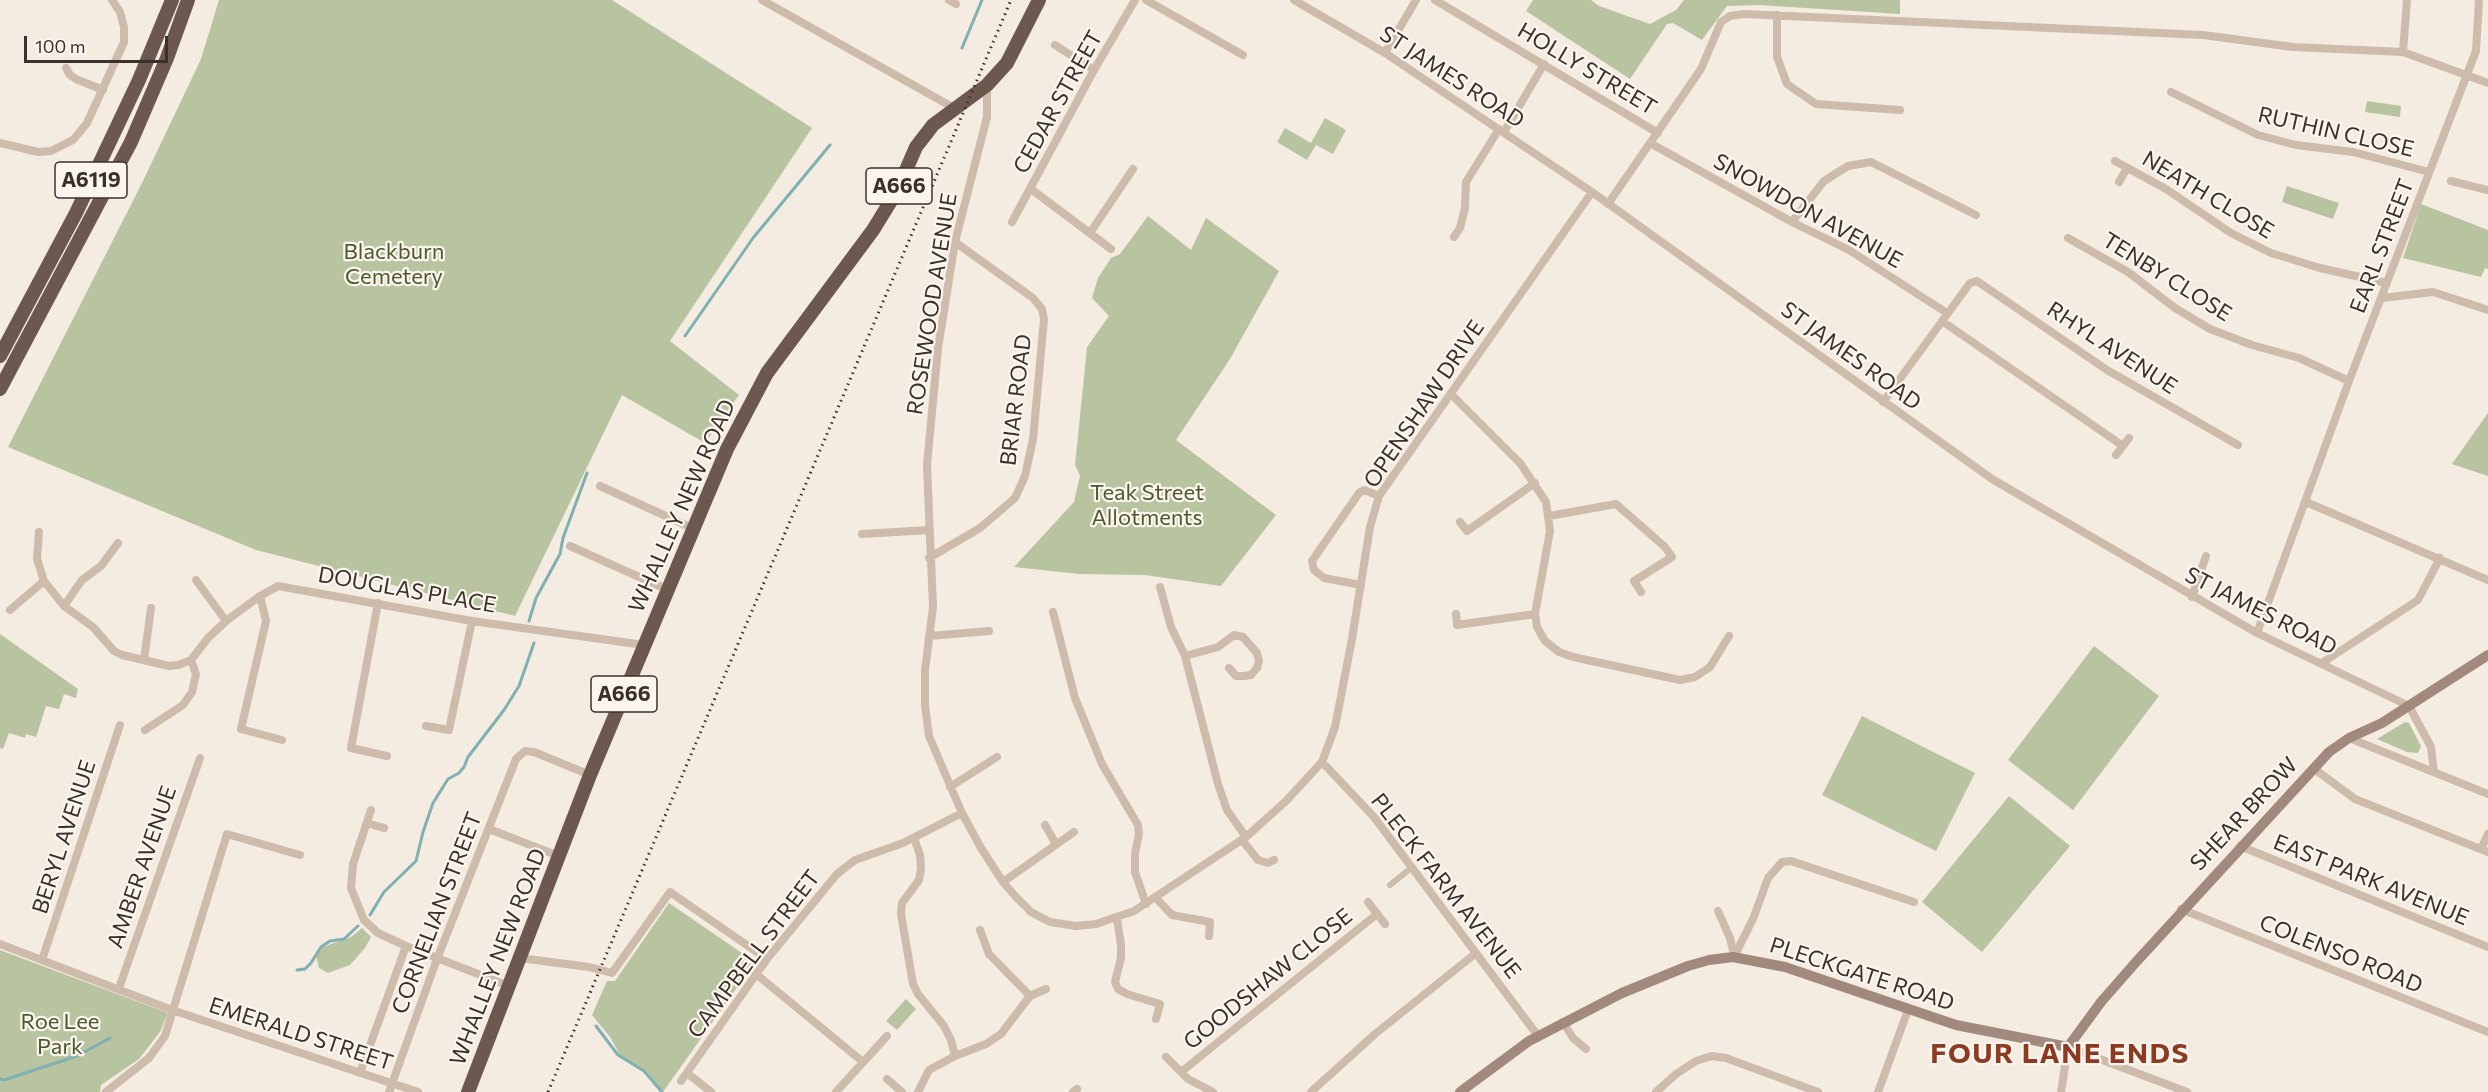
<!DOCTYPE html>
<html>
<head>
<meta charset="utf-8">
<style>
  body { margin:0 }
  #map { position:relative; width:2488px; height:1092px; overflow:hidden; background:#f4ebe1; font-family:Commissioner,sans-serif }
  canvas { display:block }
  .scale { position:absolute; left:24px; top:36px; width:144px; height:27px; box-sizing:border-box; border:3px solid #3b302b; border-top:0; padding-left:8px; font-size:18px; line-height:21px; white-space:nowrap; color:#3b302b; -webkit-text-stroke:4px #fbf5ee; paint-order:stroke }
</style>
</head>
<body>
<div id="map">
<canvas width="2488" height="1092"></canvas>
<div class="scale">100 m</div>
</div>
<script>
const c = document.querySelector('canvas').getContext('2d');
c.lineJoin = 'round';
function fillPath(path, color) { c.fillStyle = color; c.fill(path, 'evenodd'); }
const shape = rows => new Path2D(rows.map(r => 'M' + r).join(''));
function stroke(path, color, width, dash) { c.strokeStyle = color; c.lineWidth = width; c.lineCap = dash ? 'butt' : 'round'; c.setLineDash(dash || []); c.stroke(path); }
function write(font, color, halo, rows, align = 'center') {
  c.font = font + ' Commissioner,sans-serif'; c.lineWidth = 4.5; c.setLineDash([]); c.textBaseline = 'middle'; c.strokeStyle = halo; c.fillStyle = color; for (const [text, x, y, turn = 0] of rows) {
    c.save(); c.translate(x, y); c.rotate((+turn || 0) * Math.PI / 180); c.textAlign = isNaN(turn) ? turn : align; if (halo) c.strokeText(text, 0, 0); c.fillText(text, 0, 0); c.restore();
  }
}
fillPath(shape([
  [219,0,612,0,812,128,670,341,739,395,705,443,622,395,515,616,256,550,8,447,142,183,201,59],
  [1533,0,1591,0,1599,6,1650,24,1676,10,1684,0,1900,0,1900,14,1759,5,1727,6,1702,40,1673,23,1667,24,1630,79,1526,11],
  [2367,101,2401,106,2400,117,2365,112],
  [1325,118,1346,130,1333,154,1316,145,1307,160,1277,142,1285,128,1311,143],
  [2287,186,2339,203,2333,219,2282,202],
  [2421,204,2488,230,2488,269,2485,268,2481,277,2403,258],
  [1148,216,1191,250,1206,218,1279,271,1230,359,1176,440,1276,515,1221,586,1145,575,1079,574,1014,567,1074,502,1080,476,1075,465,1087,347,1109,316,1092,298,1098,278,1111,258,1120,254],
  [2488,413,2488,476,2452,464],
  [0,634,78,689,76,698,64,694,59,709,46,706,36,737,26,734,25,738,9,733,3,749,0,748],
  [2094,646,2159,696,2073,810,2008,760],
  [1862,716,1975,773,1936,851,1822,795],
  [2405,722,2409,723,2421,746,2418,753,2407,752,2377,739],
  [2009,796,2070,846,1982,952,1922,902],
  [669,903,755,962,663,1092,646,1071,620,1055,610,1037,592,1015,607,981,615,981],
  [362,928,371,937,365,948,350,965,328,973,319,968,316,955,323,947,351,937],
  [0,950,168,1013,160,1032,139,1059,101,1085,100,1092,0,1092],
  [906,999,916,1009,897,1030,886,1021]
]), '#b8c4a0');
stroke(shape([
  [962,48,982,0],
  [685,336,753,238,830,145],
  [529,621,536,598,560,554,563,538,587,473],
  [370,915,384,892,416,861,423,832,433,803,448,779,459,773,464,767,468,757,504,710,519,686,534,643],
  [297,970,305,969,311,963,321,947,330,941,344,939,358,926],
  [596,1026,618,1055,644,1071,662,1092],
  [0,1079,4,1080,77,1056,110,1038]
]), '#7fb0b2', 3);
stroke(shape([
  [1390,885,1411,868]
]), '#cdbbac', 6);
stroke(shape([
  [762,0,954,108],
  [949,0,956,4],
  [1146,0,1243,55],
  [1294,0,1385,53,1592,192,1992,479,2257,633,2409,706,2431,747,2434,772],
  [1435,0,1658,133],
  [1777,15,1777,57,1787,84,1816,104,1900,110],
  [1055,45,1094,70],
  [2403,52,2407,0],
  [1385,53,1416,0],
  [66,68,70,75,76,79,103,90],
  [987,85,987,117,955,242,938,348,927,465,933,607,925,670,925,705,929,736,962,813,981,848,1003,882,1016,897,1031,912,1050,922,1076,926,1096,924,1134,911,1246,837,1286,801,1322,762,1335,727,1352,639,1370,527,1379,496,1592,192],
  [2171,92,2258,135,2296,145,2353,152,2429,172],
  [1504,132,1544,64],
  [0,143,38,152,51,151,73,140,87,123,124,42,124,27,120,12,112,0],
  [1650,143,1792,222,1849,250,1947,313],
  [2115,161,2166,189,2231,233,2271,253,2320,268,2387,283],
  [2451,181,2488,190],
  [2119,182,2127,168],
  [1031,189,1111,249],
  [1608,204,1701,69,1721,22,1730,16,1744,14,2203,35,2293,47,2403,52,2488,83],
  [1012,222,1094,70,1135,0],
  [1792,222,1824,181,1848,166,1871,162,1976,215],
  [1090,233,1133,169],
  [1454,237,1460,228,1465,208,1466,182,1499,129],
  [2068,238,2128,272,2175,308,2210,329,2252,345,2299,358,2349,381],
  [2382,298,2433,292,2488,310],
  [1942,321,2123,446],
  [1451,394,1520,463,1546,502,1550,531,1535,614,1537,627,1545,641,1559,652,1573,657,1680,680,1695,677,1710,667,1729,636],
  [1883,402,1970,283,1977,281,2107,370,2238,445],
  [2116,455,2129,438],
  [600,486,692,528],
  [2306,502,2488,580],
  [1549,516,1616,504,1665,547,1672,557,1634,581,1641,592],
  [1460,522,1467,531,1535,483],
  [39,532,37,559,44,581,64,606,93,627,114,651,122,655,169,666,178,665,191,660,208,638,226,621,260,596,278,586,472,621,644,645],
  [862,534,929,530],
  [570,546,666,589],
  [929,558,980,528,1015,498,1025,476,1033,439,1044,319,1042,309,1033,298,955,242],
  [196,580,226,621],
  [1361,585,1324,578,1314,570,1312,561,1359,493,1364,490,1379,496],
  [1160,587,1171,627,1185,656,1218,784,1227,810,1246,837],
  [260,596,266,621,241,729,282,740],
  [2192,597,2206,556],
  [378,603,351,748,387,756],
  [64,606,82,580,101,566,118,543],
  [10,610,44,581],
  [1053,612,1075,698,1102,764,1138,825,1139,834,1135,853,1135,872,1146,904],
  [1456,614,1457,625,1535,614],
  [2257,633,2349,381,2476,51,2479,0],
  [929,636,989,631],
  [1185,656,1218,647,1234,635,1243,637,1257,653,1259,661,1257,668,1251,675,1244,676,1236,676,1229,668],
  [144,660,151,608],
  [2322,663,2418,600,2440,558],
  [426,726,449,730,472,621],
  [145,730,183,705,192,692,196,674,191,660],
  [2349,738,2488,794],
  [1322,762,1374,817,1538,1036],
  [2313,768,2355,799,2488,852],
  [950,787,997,757],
  [371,810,353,864,351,888,364,920,378,933,406,946,509,986],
  [367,823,384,828],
  [1045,825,1056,844],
  [489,829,559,856],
  [914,838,920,855,921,869,919,880,902,903,901,914,913,984,918,994,944,1026,951,1040,955,1056,929,1070,918,1092],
  [1242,840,1258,860,1268,863,1274,860],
  [2240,846,2488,947],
  [2481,849,2488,834],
  [1003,882,1074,832],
  [1156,898,1172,915,1210,922,1209,936],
  [1368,902,1385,924],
  [2181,909,2488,1032],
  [1718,911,1730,938,1734,955],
  [1117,919,1121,945,1121,958,1115,982,1118,989,1127,994,1160,1004,1156,1019],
  [0,944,172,1010,418,1092],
  [1734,957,1753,919,1768,878,1782,862,1791,861,1914,902],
  [520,958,589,967,612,973,670,892,767,959],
  [42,960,120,725],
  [756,974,863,1062],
  [119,988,200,758],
  [1030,996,1046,989],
  [1563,1022,1573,1038,1586,1049],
  [955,1056,986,1044,1001,1034,1030,996,989,954,980,930],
  [1166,1057,1188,1079,1213,1092],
  [1181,1072,1377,914],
  [360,1073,406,946],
  [687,1073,711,1092],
  [887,1079,902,1092],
  [681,1081,767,959,837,874,855,860,903,843,962,813],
  [106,1092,149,1058,165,1036,227,834,300,855],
  [389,1092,437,959,516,759,525,751,534,752,590,775],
  [836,1092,887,1036],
  [1073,1092,1077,1089],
  [1311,1092,1375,1034,1476,953],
  [1656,1092,1676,1074,1696,1061,1712,1056,1726,1058,1818,1092],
  [1878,1092,1908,1010],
  [2061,1092,2068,1047,2187,1092]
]), '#cdbbac', 8);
stroke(shape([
  [1460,1092,1529,1041,1622,993,1688,966,1709,960,1733,957,1785,967,1956,1025,2068,1047,2101,1002,2136,962,2329,752,2349,738,2382,723,2488,655]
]), '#a18a7d', 10);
stroke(shape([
  [0,356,76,213,139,80,172,0],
  [0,389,131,142,167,58,188,0],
  [468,1092,590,775,727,449,767,373,873,230,897,191,916,147,933,125,987,85,1007,63,1039,0]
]), '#6c584f', 14);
stroke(shape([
  [548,1092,1011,0]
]), '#3b302b', 3, [1.5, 4.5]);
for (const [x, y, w] of [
  [91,180,72],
  [899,186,66],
  [624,694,66]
]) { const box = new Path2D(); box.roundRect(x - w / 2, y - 18, w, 36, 4.5); c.fillStyle = '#fbf5ee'; c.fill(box); stroke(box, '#3b302b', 1.5); }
write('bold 21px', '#3b302b', null, [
  ["A6119",91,180],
  ["A666",899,186],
  ["A666",624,694]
]);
write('22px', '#3b302b', '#fbf5ee', [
  ["HOLLY STREET",1587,69,31],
  ["ST JAMES ROAD",1452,77,33],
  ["CEDAR STREET",1058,102,-61],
  ["RUTHIN CLOSE",2336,132,13],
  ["NEATH CLOSE",2208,195,31],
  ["SNOWDON AVENUE",1808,211,29],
  ["EARL STREET",2382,246,-69],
  ["TENBY CLOSE",2167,277,32],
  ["ROSEWOOD AVENUE",932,304,-81],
  ["RHYL AVENUE",2112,348,33],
  ["ST JAMES ROAD",1851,356,36],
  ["BRIAR ROAD",1016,400,-83],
  ["OPENSHAW DRIVE",1424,404,-56],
  ["WHALLEY NEW ROAD",682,506,-66],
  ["DOUGLAS PLACE",407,590,10],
  ["ST JAMES ROAD",2261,611,27],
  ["SHEAR BROW",2244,814,-47],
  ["BERYL AVENUE",64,837,-72],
  ["AMBER AVENUE",142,867,-71],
  ["EAST PARK AVENUE",2371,880,22],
  ["PLECK FARM AVENUE",1446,886,52],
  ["CORNELIAN STREET",437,913,-69],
  ["CAMPBELL STREET",754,954,-53],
  ["COLENSO ROAD",2341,954,22],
  ["WHALLEY NEW ROAD",498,957,-69],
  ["PLECKGATE ROAD",1862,974,18],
  ["GOODSHAW CLOSE",1268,979,-39],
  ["EMERALD STREET",301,1034,18]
]);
write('22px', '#4a5a2e', '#fbf5ee', [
  ["Blackburn",394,252],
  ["Cemetery",394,277],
  ["Teak Street",1147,493],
  ["Allotments",1147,518],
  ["Roe Lee",60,1022],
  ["Park",60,1047]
]);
c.letterSpacing = '1.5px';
write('bold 28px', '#8c3b22', '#fbf5ee', [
  ["FOUR LANE ENDS",2060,1054]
]);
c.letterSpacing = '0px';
</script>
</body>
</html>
